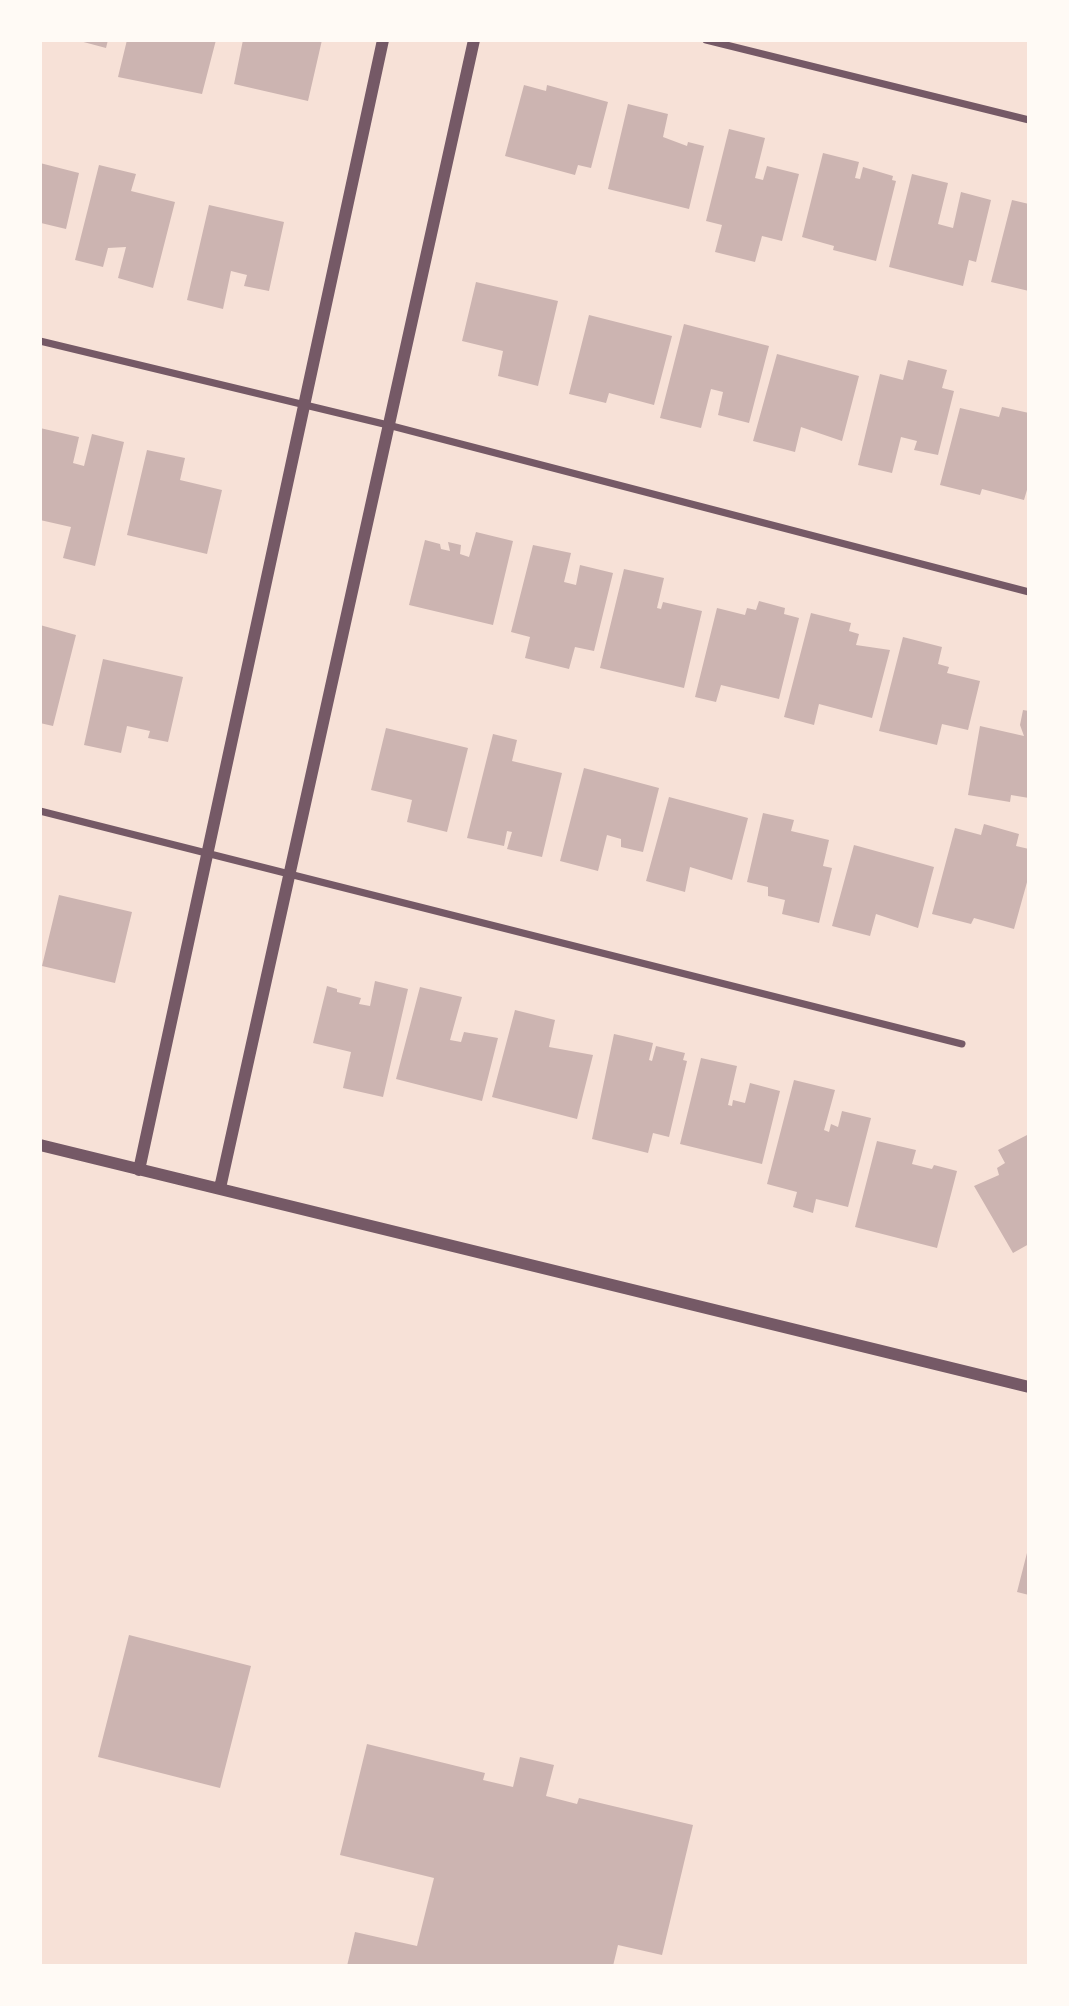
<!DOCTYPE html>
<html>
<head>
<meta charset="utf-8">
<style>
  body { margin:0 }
  #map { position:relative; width:1069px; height:2006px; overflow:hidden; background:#f7e1d7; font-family:"Public Sans",sans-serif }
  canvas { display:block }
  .frame { position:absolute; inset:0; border:42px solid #fffaf5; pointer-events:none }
</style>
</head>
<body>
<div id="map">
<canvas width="1069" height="2006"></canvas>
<div class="frame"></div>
</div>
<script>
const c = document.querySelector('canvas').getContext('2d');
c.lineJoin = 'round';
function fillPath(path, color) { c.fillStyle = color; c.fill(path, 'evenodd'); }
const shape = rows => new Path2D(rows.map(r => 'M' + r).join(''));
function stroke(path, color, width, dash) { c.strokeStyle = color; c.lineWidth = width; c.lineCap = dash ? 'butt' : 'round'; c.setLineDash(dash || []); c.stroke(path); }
fillPath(shape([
  [76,40,108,40,106,48],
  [127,40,216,40,202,94,118,77],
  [243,40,322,40,308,101,234,84],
  [524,85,546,91,547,85,608,102,591,168,578,165,575,175,505,156],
  [628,104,668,114,663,137,687,146,688,142,704,146,689,209,608,189],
  [729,129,765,138,755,178,763,180,767,166,799,174,782,241,762,236,755,262,715,252,722,225,706,221],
  [823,153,859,162,855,178,860,179,863,167,893,176,892,180,896,181,876,261,833,250,834,246,802,237],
  [40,163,79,173,66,229,41,223],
  [99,165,136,174,131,191,175,202,153,288,118,278,126,247,108,248,103,267,75,260],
  [912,174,948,183,938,224,953,228,961,192,991,200,976,262,969,260,963,286,889,267],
  [1012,200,1029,204,1029,291,991,282],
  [209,205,284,222,269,291,244,286,247,275,231,271,223,309,187,300],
  [476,282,558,301,538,386,498,376,503,351,462,341],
  [589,315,672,336,654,405,609,393,606,403,569,394],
  [684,324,769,346,749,423,718,415,723,392,711,389,701,428,660,418],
  [777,354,859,376,842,441,801,427,795,452,753,441],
  [908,360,947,370,942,388,954,391,938,455,914,450,917,441,901,437,892,473,858,465,880,374,903,380],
  [1002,407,1029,413,1029,483,1024,500,982,489,980,495,940,485,960,408,999,417],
  [40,428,79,437,73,463,84,466,92,434,124,442,95,566,63,558,71,527,40,520],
  [147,450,185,458,180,480,222,490,207,554,127,535],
  [476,532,513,541,493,625,409,605,425,540,440,544,441,549,450,551,448,542,461,545,460,554,469,557],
  [533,545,571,553,564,582,576,585,580,565,613,573,594,651,575,647,569,669,525,658,530,637,511,632],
  [624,569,664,578,657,608,661,609,663,602,702,611,684,688,600,668],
  [759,601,785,608,784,614,799,618,779,699,721,685,716,702,695,697,717,608,745,615,747,608,756,610],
  [811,613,851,623,849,631,859,634,856,645,890,650,872,718,819,704,814,725,784,717],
  [40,625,76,635,53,726,40,723],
  [903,637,942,647,938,664,949,667,947,673,980,681,968,730,942,724,937,745,879,731],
  [103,659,183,677,168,742,148,738,150,731,127,726,121,753,84,745],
  [1023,710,1029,711,1029,798,1011,795,1010,802,968,795,980,726,1024,736,1020,725],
  [386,728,468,748,447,832,407,822,412,800,371,790],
  [493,734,517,740,512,761,562,773,542,857,507,849,512,832,507,831,504,846,467,838],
  [584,768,659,788,643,852,621,847,621,839,607,835,598,871,560,861],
  [669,797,748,818,732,880,690,867,685,892,646,881],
  [763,813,794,820,791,831,829,840,823,866,832,868,819,923,782,914,785,900,768,896,768,887,747,882],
  [984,824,1019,834,1016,846,1029,849,1029,875,1014,929,974,918,971,924,932,914,955,828,981,835],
  [854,845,934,867,918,928,876,914,870,936,832,926],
  [59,895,132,912,115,983,42,966],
  [375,981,408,989,383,1097,343,1088,351,1052,313,1043,327,986,337,989,337,992,361,998,359,1004,370,1006],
  [420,987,462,997,450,1040,461,1042,464,1032,498,1038,482,1101,396,1079],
  [515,1010,555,1020,549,1047,593,1055,577,1119,492,1097],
  [614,1034,653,1043,649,1060,652,1061,656,1046,685,1053,683,1060,687,1061,669,1137,653,1133,648,1153,592,1139],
  [701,1058,737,1066,728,1105,732,1106,733,1100,745,1103,750,1083,780,1091,762,1164,680,1144],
  [794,1080,835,1090,824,1130,829,1132,831,1124,838,1127,842,1111,871,1118,848,1207,816,1199,813,1213,793,1207,797,1192,767,1184],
  [1029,1134,1029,1244,1013,1253,974,1186,999,1175,997,1168,1005,1163,998,1150],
  [877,1141,916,1150,912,1164,932,1169,934,1165,957,1171,937,1248,855,1227],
  [1028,1549,1029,1550,1029,1595,1017,1592],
  [129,1635,251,1666,220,1788,98,1757],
  [367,1744,485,1773,483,1780,513,1787,520,1757,554,1765,546,1796,577,1804,579,1798,693,1825,662,1955,618,1945,613,1966,347,1966,355,1932,417,1946,434,1878,340,1855]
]), '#ccb4b1');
stroke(shape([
  [706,40,1029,120],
  [40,341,388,425,1029,592],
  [40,811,962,1044]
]), '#755966', 7);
stroke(shape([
  [40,1145,1029,1387],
  [139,1170,383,40],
  [220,1188,474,40]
]), '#755966', 12);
</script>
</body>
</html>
